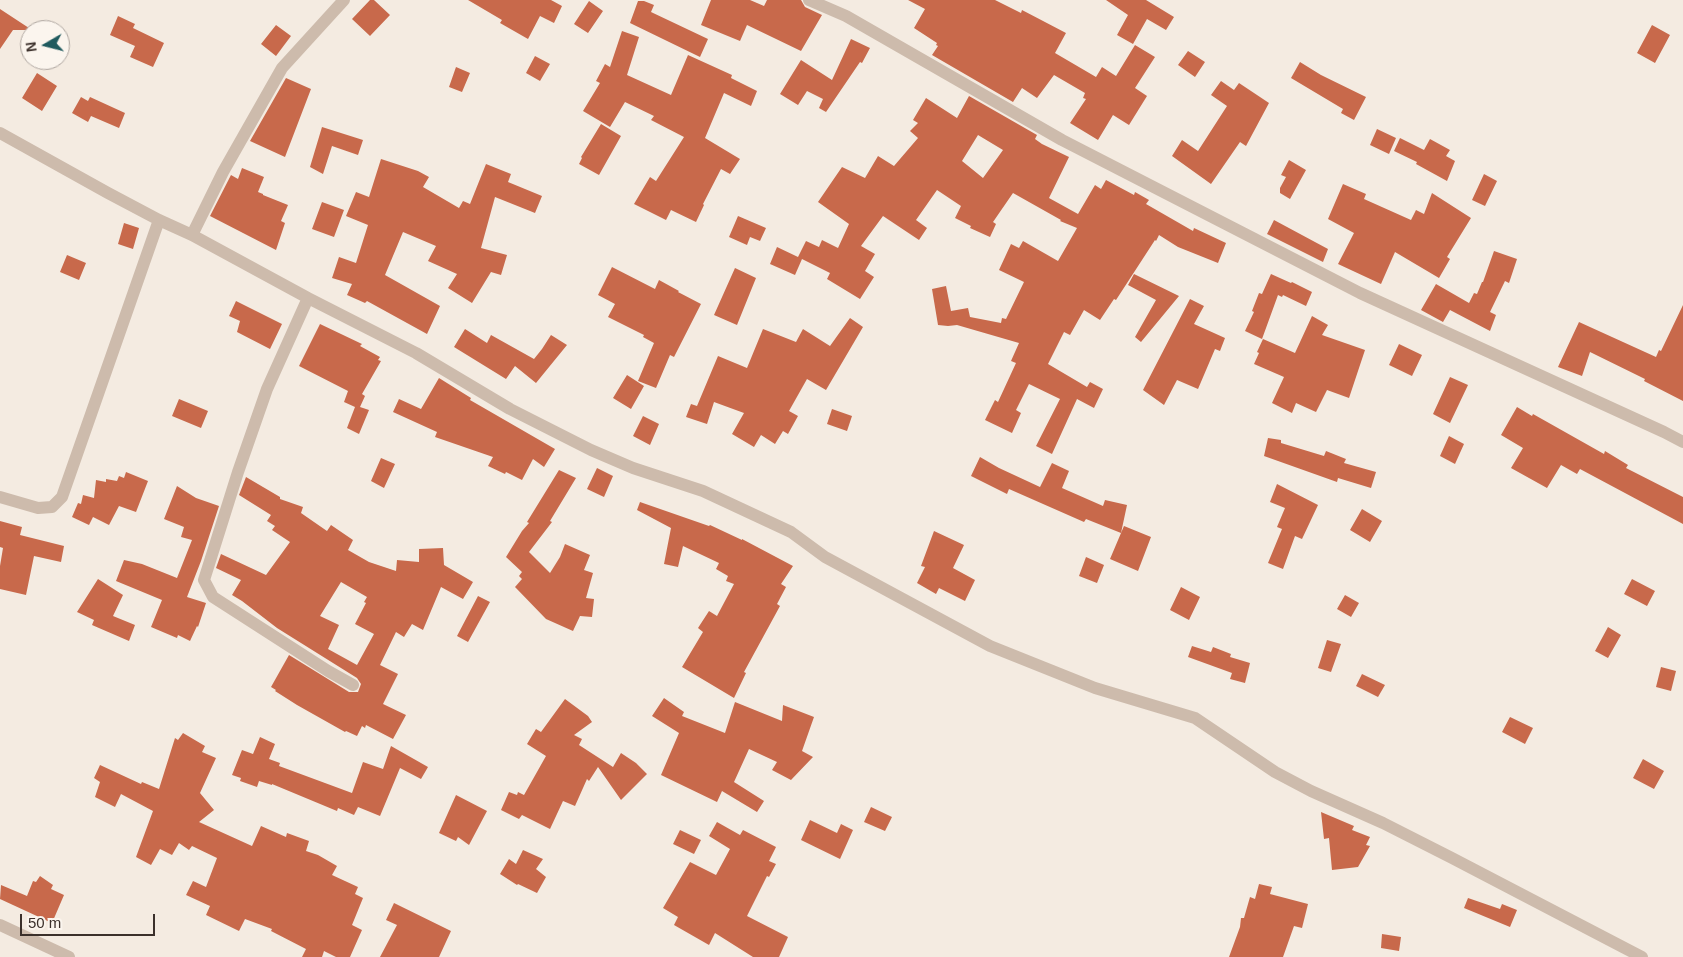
<!DOCTYPE html>
<html>
<head>
<meta charset="utf-8">
<style>
  body { margin:0 }
  #map { position:relative; width:1683px; height:957px; overflow:hidden; background:#f4ebe1; font-family:Arial,sans-serif }
  canvas { display:block }
  .north { position:absolute; left:20px; top:20px; width:50px; height:50px; box-sizing:border-box; background:#fbf5ee; border:1px solid #aea6a0; border-radius:50%; rotate:262deg; font-size:14px; font-weight:700; line-height:20px; text-align:center; color:#3b302b }
  .north::after { content:''; display:block; margin:auto; width:18px; height:22px; background:#1f5a5e; clip-path:polygon(50% 0,100% 100%,50% 72%,0 100%) }
  .scale { position:absolute; left:20px; top:914px; width:135px; height:22px; box-sizing:border-box; border:2px solid #3b302b; border-top:0; padding-left:6px; font-size:15px; line-height:18px; white-space:nowrap; color:#3b302b; -webkit-text-stroke:4px #fbf5ee; paint-order:stroke }
</style>
</head>
<body>
<div id="map">
<canvas width="1683" height="957"></canvas>
<div class="north">N</div>
<div class="scale">50 m</div>
</div>
<script>
const c = document.querySelector('canvas').getContext('2d');
c.lineJoin = 'round';
function fillPath(path, color) { c.fillStyle = color; c.fill(path, 'evenodd'); }
const shape = rows => new Path2D(rows.map(r => 'M' + r).join(''));
function stroke(path, color, width, dash) { c.strokeStyle = color; c.lineWidth = width; c.lineCap = dash ? 'butt' : 'round'; c.setLineDash(dash || []); c.stroke(path); }
fillPath(shape([
  [370,0,374,0,390,15,370,36,352,19],
  [468,0,551,0,562,6,554,23,540,16,528,39,500,23,502,20],
  [711,0,750,0,764,6,767,0,801,0,805,7,822,15,801,51,747,25,740,41,701,25],
  [908,0,995,0,1021,13,1022,10,1066,33,1055,53,1096,77,1102,67,1116,76,1135,45,1155,57,1135,88,1147,96,1129,125,1113,115,1098,140,1070,123,1086,99,1083,98,1085,93,1054,75,1037,98,1022,88,1013,102,932,55,938,46,936,45,937,43,914,28,925,9],
  [1106,0,1146,0,1174,17,1166,30,1147,19,1133,44,1117,35,1128,15],
  [589,1,603,11,588,33,574,24],
  [638,1,644,1,654,5,651,12,708,39,700,57,630,23],
  [0,9,32,30,13,30,0,49],
  [118,16,135,24,133,28,164,43,153,67,130,57,135,46,110,35],
  [276,25,291,36,276,56,261,44],
  [1652,25,1670,35,1655,63,1637,53],
  [622,31,639,37,627,75,671,95,688,55,732,75,731,78,757,91,751,106,724,93,705,138,740,159,730,174,721,169,703,204,704,205,696,222,671,210,666,220,634,204,650,177,656,181,684,137,651,120,654,116,625,102,610,127,583,111,600,83,596,81,605,64,610,67],
  [851,39,870,48,862,63,860,62,826,112,819,108,823,99,807,91,798,105,780,94,801,60,832,80],
  [1188,51,1205,62,1195,77,1178,65],
  [535,56,550,64,540,81,526,73],
  [1300,62,1321,75,1366,97,1354,120,1341,113,1343,109,1291,78],
  [456,67,470,73,462,92,449,87],
  [37,73,57,86,42,111,22,98],
  [286,78,311,89,285,157,250,141],
  [1221,81,1234,90,1239,83,1269,103,1246,146,1240,142,1211,184,1172,156,1182,140,1198,151,1227,106,1211,95],
  [969,96,1037,135,1035,139,1042,144,1069,157,1049,198,1078,214,1095,185,1101,189,1106,180,1134,195,1135,192,1149,200,1146,204,1193,231,1194,228,1226,243,1218,263,1178,247,1159,235,1156,241,1155,240,1116,300,1114,299,1100,320,1084,310,1070,335,1064,332,1048,364,1087,387,1090,382,1103,389,1094,408,1077,399,1052,454,1036,446,1060,399,1029,384,1016,410,1021,413,1012,433,985,420,995,400,998,402,1016,363,1011,361,1019,343,957,325,948,326,938,325,932,289,946,286,951,311,968,308,970,317,1001,323,1002,318,1006,319,1024,282,999,270,1011,244,1019,248,1023,241,1058,261,1077,228,1060,221,1061,220,1013,193,993,222,996,224,990,237,970,228,971,226,955,218,961,206,937,190,916,220,927,228,919,240,883,216,861,246,875,254,865,271,874,277,860,299,827,279,830,273,802,259,795,275,770,264,777,247,798,257,806,241,819,247,822,240,838,248,849,224,818,202,842,167,865,178,878,156,894,166,918,138,910,131,918,123,913,120,926,98,957,118],
  [978,135,1003,150,983,178,962,161],
  [81,97,88,101,90,97,125,113,119,128,91,116,88,122,72,113],
  [601,124,621,136,599,175,579,164,582,158,581,157],
  [322,127,363,140,358,155,332,146,323,174,310,167],
  [1377,129,1396,138,1389,154,1370,145],
  [1400,138,1424,150,1430,139,1450,150,1446,156,1455,161,1447,181,1416,164,1417,162,1394,151],
  [381,159,418,171,429,177,423,187,459,208,463,201,470,204,486,164,511,174,508,182,542,196,535,213,495,197,481,248,507,255,501,275,491,272,472,303,448,288,457,274,428,261,436,246,403,232,385,275,440,306,427,334,367,301,365,303,347,295,352,284,332,278,339,257,356,263,368,225,346,216,356,192,369,197],
  [1289,160,1306,170,1290,199,1280,193,1280,188,1286,177,1281,175],
  [242,168,264,177,258,192,263,194,263,195,288,205,281,221,285,223,276,250,210,216,231,175,238,179],
  [1484,174,1497,181,1485,206,1472,200],
  [1343,184,1366,194,1364,199,1411,220,1416,210,1424,214,1432,193,1471,218,1447,257,1450,259,1439,278,1395,252,1381,284,1338,264,1354,233,1328,219],
  [322,202,344,210,334,237,312,229],
  [738,216,766,228,760,241,750,237,747,245,729,237],
  [1274,220,1328,249,1323,262,1267,234],
  [124,223,139,228,133,249,118,244],
  [1494,251,1517,259,1509,283,1505,281,1490,312,1496,315,1490,331,1450,310,1443,322,1421,310,1436,284,1469,303,1474,293,1477,294,1482,282,1483,282],
  [67,255,86,263,79,280,60,272],
  [612,267,655,289,659,280,679,291,678,292,701,304,674,357,670,355,656,388,638,381,654,343,643,337,644,335,608,317,615,304,598,295],
  [735,268,756,278,737,325,714,315],
  [1134,274,1179,296,1141,342,1135,337,1156,300,1128,285],
  [1271,274,1291,283,1292,282,1312,292,1306,306,1283,295,1282,297,1278,295,1262,339,1245,331,1254,312,1252,311,1259,293,1262,294],
  [1190,299,1204,306,1194,324,1225,338,1220,351,1215,349,1198,389,1177,380,1164,405,1143,390],
  [236,301,282,324,270,349,237,332,240,321,229,316],
  [1683,305,1683,401,1644,381,1645,379,1590,352,1582,376,1558,367,1579,322,1656,357,1659,350,1661,351],
  [1312,316,1328,325,1322,335,1365,350,1349,398,1327,390,1316,412,1296,403,1292,413,1272,403,1284,377,1254,364,1259,353,1257,352,1263,339,1295,353],
  [850,318,863,327,826,390,807,379,789,411,798,416,788,434,783,431,775,444,761,435,754,447,732,434,744,413,714,402,707,424,686,417,691,404,697,406,718,356,747,368,763,329,796,342,803,329,830,346],
  [320,324,362,344,360,346,380,357,378,360,381,361,362,394,365,396,360,407,369,410,359,434,347,428,355,407,344,402,348,391,299,366],
  [465,329,487,343,491,335,534,359,542,349,551,335,567,345,536,383,515,366,506,379,454,347],
  [1399,344,1422,355,1412,376,1389,365],
  [627,375,644,386,631,409,613,398],
  [1450,377,1468,385,1450,423,1433,414],
  [439,378,471,398,470,400,555,449,544,467,533,459,522,480,506,472,505,474,488,466,493,457,435,437,437,432,393,412,399,399,421,409],
  [179,399,208,411,201,428,172,416],
  [1517,407,1532,416,1533,414,1604,454,1605,451,1628,465,1626,468,1683,497,1683,524,1580,469,1577,474,1561,465,1547,488,1511,468,1523,448,1501,435],
  [832,409,852,416,847,431,827,424],
  [643,416,659,424,650,445,633,436],
  [1449,436,1464,444,1455,464,1440,456],
  [1268,438,1281,440,1281,443,1324,456,1326,451,1346,459,1344,463,1376,472,1371,488,1338,478,1337,482,1264,456],
  [980,457,999,468,1040,487,1052,463,1069,471,1062,488,1103,506,1105,500,1127,505,1121,533,1086,519,1084,522,1009,489,1007,494,971,476],
  [381,458,395,464,384,488,371,481],
  [597,468,613,476,604,497,587,489],
  [559,470,576,478,550,521,552,522,529,552,550,573,560,557,565,544,590,555,584,570,593,573,586,598,594,599,592,617,580,616,573,631,546,619,515,587,522,579,519,576,522,572,506,557,522,531,529,523,527,522],
  [126,472,148,481,136,512,119,506,109,525,93,517,89,525,72,517,78,503,81,504,83,495,94,498,96,480,106,482,106,479,117,481,119,476,124,478],
  [246,477,280,497,280,499,303,507,301,513,327,531,331,525,353,540,348,550,369,562,396,571,397,560,419,562,419,549,443,548,444,565,473,582,463,599,441,587,423,630,412,624,404,637,396,632,380,665,398,674,383,704,406,715,393,739,366,725,365,728,362,726,357,736,346,731,345,732,297,705,275,691,276,690,271,687,289,655,349,692,358,692,361,684,357,678,277,628,242,601,232,595,241,580,216,568,221,554,266,575,290,542,272,530,275,526,267,521,271,515,239,495],
  [341,582,367,597,364,602,366,603,355,624,374,634,357,665,328,649,339,625,320,616],
  [1277,484,1318,505,1302,539,1295,536,1283,569,1268,563,1282,529,1277,527,1285,508,1270,502],
  [177,486,196,498,219,506,201,561,187,597,206,603,198,627,197,626,190,641,178,635,177,638,151,627,162,600,116,581,124,560,142,564,177,578,192,540,181,537,184,527,164,519],
  [640,502,709,526,710,525,742,540,742,539,793,566,781,584,786,587,777,604,780,606,744,672,746,673,734,698,682,667,703,632,698,628,709,611,717,616,734,584,726,581,728,576,716,569,719,563,683,546,678,567,664,564,671,528,637,510],
  [1362,509,1382,521,1370,542,1350,530],
  [0,521,22,527,20,535,64,546,61,562,34,556,26,595,0,589,0,566,3,548,0,547],
  [1124,526,1151,537,1138,571,1110,559],
  [934,531,964,545,953,568,975,580,965,601,939,588,936,594,917,583,925,567,921,566],
  [1086,557,1104,565,1097,583,1079,576],
  [98,579,123,595,113,616,135,625,129,641,92,625,94,620,77,612],
  [1632,579,1655,591,1647,606,1624,594],
  [1181,587,1200,597,1189,620,1170,610],
  [1345,595,1359,603,1351,617,1337,609],
  [478,596,490,602,468,642,457,636],
  [1608,627,1621,635,1608,658,1595,651],
  [1327,640,1341,644,1331,672,1318,668],
  [1192,646,1211,652,1213,647,1231,654,1230,657,1250,663,1245,683,1230,679,1232,673,1188,657],
  [1661,667,1676,671,1671,691,1656,687],
  [1362,674,1385,685,1378,697,1356,686],
  [664,698,684,712,682,716,725,733,735,702,782,721,783,705,814,717,802,751,813,757,791,780,772,770,777,762,749,749,734,782,764,801,757,812,722,791,717,802,661,775,679,733,652,716],
  [565,699,588,716,592,722,574,735,582,739,579,745,613,767,621,753,636,763,647,774,621,800,598,767,589,781,587,779,575,806,563,801,550,829,522,815,519,819,501,810,509,792,517,795,518,792,524,795,546,756,527,744,536,729,541,732],
  [1510,717,1533,728,1525,744,1502,732],
  [183,733,205,746,202,752,216,758,200,793,214,810,199,822,252,846,261,826,286,837,287,833,309,841,306,851,318,855,337,866,332,875,358,887,355,894,363,898,352,925,362,930,350,957,336,957,324,951,322,957,302,957,306,949,271,931,272,929,245,919,239,931,206,915,210,906,186,895,193,881,206,887,217,858,192,846,189,850,179,843,172,855,160,849,151,865,136,857,153,811,121,794,115,807,95,797,100,782,94,778,100,765,141,784,142,782,159,789,175,738,178,740],
  [260,737,275,744,269,759,280,763,279,766,352,793,363,762,383,769,391,746,428,767,421,779,400,768,380,816,358,807,354,815,338,808,337,811,272,784,272,785,259,781,257,787,240,781,241,778,232,775,242,750,253,754],
  [1643,759,1664,771,1654,789,1633,778],
  [456,795,487,811,469,845,458,837,456,841,439,833],
  [871,807,892,817,885,831,864,822],
  [1321,812,1354,826,1352,830,1370,837,1366,845,1370,846,1358,867,1332,870,1329,838,1324,839],
  [810,820,837,833,841,824,853,830,840,859,801,840],
  [717,822,740,835,743,830,776,847,769,861,776,864,769,877,767,876,747,916,788,937,779,957,753,957,715,933,709,945,674,925,678,917,663,908,690,862,716,875,730,849,709,836],
  [680,830,701,840,694,854,673,844],
  [523,850,543,859,536,869,546,877,537,893,518,884,517,885,500,874,509,859,516,864],
  [40,876,53,885,51,889,64,895,52,923,0,899,1,885,27,896,33,881,36,882],
  [1259,884,1272,887,1270,894,1308,904,1302,928,1294,926,1283,957,1229,957,1240,927,1241,918,1244,918,1250,897,1255,899],
  [1468,898,1500,909,1502,904,1517,910,1510,927,1464,908],
  [394,903,451,931,439,957,380,957,397,925,386,920],
  [1382,934,1401,937,1399,951,1381,948]
]), '#c8694b');
stroke(shape([
  [809,0,846,16,1062,140,1360,293,1664,432,1683,442],
  [0,133,108,193,159,220,192,235,308,298,416,353,510,409,591,450,633,468,703,491,791,532,825,557,990,646,1095,688,1195,718,1275,772,1311,791,1383,823,1452,858,1642,957],
  [192,235,223,172,282,68,344,0],
  [308,298,267,389,238,472,204,580,213,597,328,671,353,685],
  [0,497,38,508,52,507,62,497,159,220],
  [0,925,69,957]
]), '#cdbbac', 12);
</script>
</body>
</html>
